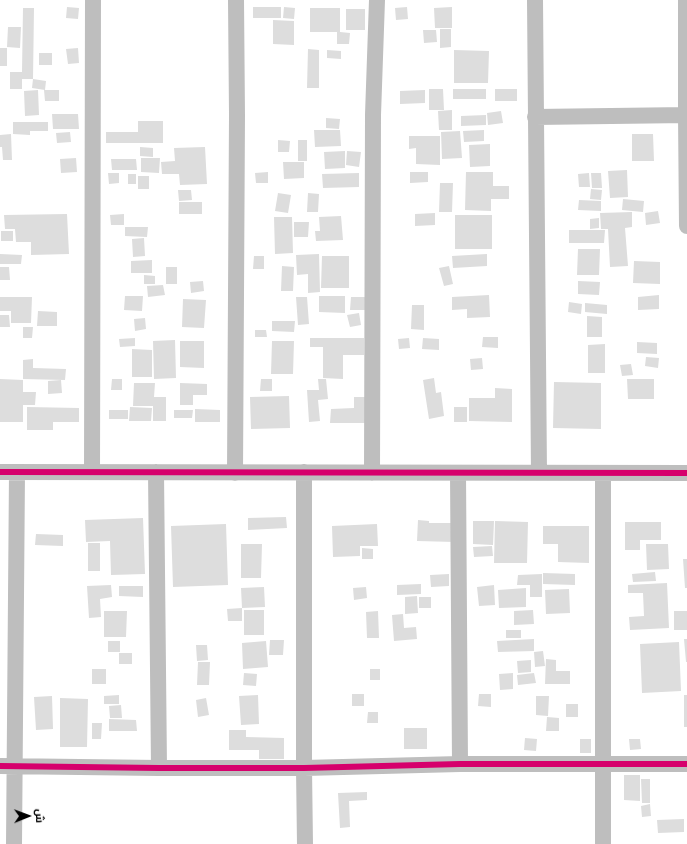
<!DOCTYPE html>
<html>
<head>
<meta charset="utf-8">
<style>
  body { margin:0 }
  #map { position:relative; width:687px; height:844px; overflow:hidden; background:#fff; font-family:Commissioner,Cairo,sans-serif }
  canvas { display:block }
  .north { position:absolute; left:8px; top:796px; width:40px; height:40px; -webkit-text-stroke:3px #fff; paint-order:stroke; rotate:89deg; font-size:11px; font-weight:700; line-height:16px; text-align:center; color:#000 }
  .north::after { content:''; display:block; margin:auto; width:14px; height:18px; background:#000; clip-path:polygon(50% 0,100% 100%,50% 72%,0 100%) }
</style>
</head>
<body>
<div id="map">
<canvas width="687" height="844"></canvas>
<div class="north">ش</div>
</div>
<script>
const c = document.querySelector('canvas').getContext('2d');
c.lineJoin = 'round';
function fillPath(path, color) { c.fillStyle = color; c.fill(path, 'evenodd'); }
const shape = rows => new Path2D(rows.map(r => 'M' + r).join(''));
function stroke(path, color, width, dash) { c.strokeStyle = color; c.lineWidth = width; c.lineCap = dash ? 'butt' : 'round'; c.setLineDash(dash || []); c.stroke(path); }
fillPath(shape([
  [67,7,79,8,78,19,66,18],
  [253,7,281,7,281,18,253,18],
  [284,7,295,8,294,19,283,18],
  [407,7,408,19,396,20,395,8],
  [452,7,452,28,435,28,434,8],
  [23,8,34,8,33,79,22,79,22,89,10,89,10,72,22,72],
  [310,8,340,8,340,32,350,33,349,44,337,44,337,32,310,32],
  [346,9,365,9,365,30,346,30],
  [273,20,294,21,294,45,273,44],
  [8,27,21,27,20,48,7,47],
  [440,29,451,29,451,47,440,48],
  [423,30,436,30,437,42,424,43],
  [0,48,7,48,7,66,0,66],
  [78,48,79,63,68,64,66,49],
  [308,49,319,50,319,88,307,88],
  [327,50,341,51,341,59,327,58],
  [454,50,489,51,488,83,454,83],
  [39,53,52,53,52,65,39,65],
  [33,79,46,81,45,90,32,88],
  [429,89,443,89,444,110,429,110],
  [453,89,486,89,486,99,453,99],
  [495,89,517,89,517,101,495,101],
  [38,90,39,115,25,116,24,91],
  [44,90,59,90,59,101,45,101],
  [425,90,425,103,400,104,400,91],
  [452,110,452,130,439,130,438,111],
  [501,111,503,123,488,125,487,113],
  [52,114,78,114,79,129,53,129],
  [486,115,486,125,461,126,461,116],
  [326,118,340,119,339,129,326,128],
  [138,121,163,121,163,143,106,143,106,132,138,132],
  [13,122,48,122,48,131,30,131,30,135,13,134],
  [314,130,340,130,341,146,315,147],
  [484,130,484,141,464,142,463,131],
  [460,131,462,158,442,159,441,132],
  [70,132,71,142,57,143,56,133],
  [11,134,12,160,3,160,2,147,0,147,0,135],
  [632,134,653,134,654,161,632,161],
  [409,136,440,136,440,165,416,164,416,148,409,149],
  [278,140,290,141,289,152,278,152],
  [298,140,307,140,307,161,298,161],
  [490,144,490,166,470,167,469,145],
  [140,147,153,148,153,157,140,156],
  [205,147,207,184,180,185,179,174,162,174,161,162,175,161,174,148],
  [345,151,345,168,325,169,324,152],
  [347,151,361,152,359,167,346,165],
  [76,158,77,172,61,173,60,159],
  [141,158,160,158,159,173,141,172],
  [111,159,136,159,137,170,112,170],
  [283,162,304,162,304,178,284,179],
  [627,170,628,197,610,198,608,171],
  [268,172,268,183,256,183,255,173],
  [410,172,428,172,428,182,410,183],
  [466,172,493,172,493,186,509,186,509,199,491,199,491,211,465,210],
  [108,173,119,173,119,183,109,184],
  [359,173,359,187,323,188,322,174],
  [589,173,590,187,579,187,578,174],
  [591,173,601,173,602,188,592,188],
  [128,174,136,174,136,184,128,184],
  [138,176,149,176,149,189,138,189],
  [440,183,453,183,452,212,439,212],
  [591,189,602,190,601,200,590,199],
  [178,190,191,190,192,200,179,201],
  [278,193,291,195,288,213,275,211],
  [308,193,319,194,318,212,307,212],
  [623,199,644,201,643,212,622,210],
  [579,200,601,201,601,211,578,210],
  [179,202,202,202,202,214,179,214],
  [658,211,660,223,646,225,645,213],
  [632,212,632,227,625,228,628,266,610,267,608,229,601,229,600,213],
  [435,213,435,225,415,226,415,214],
  [67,214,69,254,31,255,31,242,16,242,15,229,5,229,4,215],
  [124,214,124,225,111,225,110,215],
  [455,215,492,215,492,249,455,249],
  [341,216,343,240,316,241,315,231,320,231,319,217],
  [274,217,292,217,293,253,275,254],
  [599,218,599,228,590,229,590,219],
  [294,222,309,222,308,237,294,237],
  [125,227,148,227,147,237,125,236],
  [569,230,605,230,604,243,569,243],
  [1,231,13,231,13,241,1,241],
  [144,238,145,256,133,257,132,239],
  [578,249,600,249,599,275,577,275],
  [0,254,22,255,21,264,0,264],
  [319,254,320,292,308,293,308,274,297,275,296,255],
  [487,254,487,266,453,268,452,256],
  [254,256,264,256,264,269,253,269],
  [322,256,349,256,349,288,321,288],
  [152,260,152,273,131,273,131,261],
  [634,261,660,262,660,284,633,283],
  [282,266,294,267,293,291,281,291],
  [449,266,453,284,444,286,439,268],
  [0,267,9,267,10,280,0,280],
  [166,267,177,267,177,284,166,284],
  [144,275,155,276,155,284,144,284],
  [203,281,204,291,191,293,190,282],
  [578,281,600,282,599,295,578,294],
  [163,285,165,295,148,297,147,286],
  [489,295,490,317,467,318,467,309,452,310,452,297],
  [659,295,659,309,638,310,638,297],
  [125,296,143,296,142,311,124,310],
  [319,296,345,296,345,313,319,312],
  [0,297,32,297,31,323,11,323,11,311,0,311],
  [296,297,307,297,309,324,298,325],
  [351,297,365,297,365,310,350,310],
  [183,299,206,300,204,328,182,327],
  [569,302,582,304,581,314,568,312],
  [585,303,607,305,607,314,585,312],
  [412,305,424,305,424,330,411,329],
  [38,311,57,312,57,326,37,326],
  [359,313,361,325,350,327,347,315],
  [0,315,9,315,10,327,0,327],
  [587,316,602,317,602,337,587,337],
  [145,318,146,329,135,331,134,319],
  [272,321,295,321,294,332,272,331],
  [23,327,33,327,32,338,23,338],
  [255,330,266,330,267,337,255,337],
  [483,337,498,337,498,348,482,347],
  [135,338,135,346,120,347,119,339],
  [310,338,364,338,364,355,343,355,343,379,323,378,323,347,310,347],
  [409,338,410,348,399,349,398,339],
  [423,338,439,339,439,350,422,349],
  [175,340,176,378,154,379,153,341],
  [180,341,204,341,204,368,180,367],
  [272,341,294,341,293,374,271,374],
  [637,342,657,343,657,354,637,353],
  [605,344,605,373,588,373,588,345],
  [132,349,152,350,152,377,132,377],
  [646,357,659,358,658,368,645,366],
  [482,358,483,369,471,370,470,359],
  [33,359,33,368,66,369,65,380,23,379,23,360],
  [631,364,633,375,622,376,620,365],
  [434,378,436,393,441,392,444,416,429,419,423,380],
  [0,379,23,380,23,392,36,392,35,405,23,405,23,422,0,422],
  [112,379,122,379,122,390,111,390],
  [261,379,272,379,272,391,260,391],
  [318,379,326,379,328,399,318,400,320,421,309,422,307,390,319,390],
  [627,379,654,379,654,399,628,399],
  [61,380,62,393,48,394,48,381],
  [554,382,601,383,601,429,553,428],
  [134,383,155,383,154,397,166,397,166,421,153,421,153,406,133,406],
  [180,383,207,384,207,395,193,395,193,405,180,405],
  [495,388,512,389,512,422,469,421,469,398,495,398],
  [289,396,290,428,251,429,250,397],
  [354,397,365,397,365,423,330,423,331,409,354,408],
  [27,407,79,408,79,422,53,422,53,430,27,430],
  [130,407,152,408,151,421,129,421],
  [454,407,467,407,467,422,454,422],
  [195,409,220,410,220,422,195,422],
  [109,410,128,410,128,419,109,419],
  [174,410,193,410,192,418,174,418],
  [286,517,287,528,248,530,248,518],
  [143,518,145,574,111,575,110,541,86,542,85,520],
  [418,520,429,521,429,523,456,523,455,542,417,541],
  [473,521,494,521,493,545,473,544],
  [495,521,528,522,527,563,494,563],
  [625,522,661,522,661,540,640,540,640,550,625,550],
  [226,524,228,585,173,587,171,526],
  [377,524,378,546,360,546,360,556,333,557,332,526],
  [543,526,589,526,589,563,558,562,558,544,543,544],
  [36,534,63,535,63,546,35,545],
  [88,543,100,543,100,571,88,571],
  [241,544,262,544,261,578,241,578],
  [646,544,668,544,669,569,647,570],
  [492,546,493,556,474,557,473,547],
  [362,548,373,549,373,559,362,559],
  [683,559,687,559,687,588,685,588],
  [655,572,656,581,633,582,632,574],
  [543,573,575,574,575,585,543,584],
  [449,574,449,586,431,587,430,575],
  [542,574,542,597,530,597,530,585,517,585,518,575],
  [667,583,669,628,630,630,629,617,644,616,643,593,628,593,628,585],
  [421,584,421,594,397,595,397,585],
  [111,585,112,597,100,599,101,617,89,618,87,586],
  [494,585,495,605,479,606,477,587],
  [119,586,143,586,143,597,119,596],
  [264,587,265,607,242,608,241,588],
  [366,587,367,598,354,600,353,588],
  [526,588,526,607,499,608,498,590],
  [569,589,570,613,546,614,545,590],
  [417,596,418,613,405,614,405,597],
  [419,597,431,597,431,608,419,608],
  [242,608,242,621,228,621,227,609],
  [244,610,264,610,264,635,244,635],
  [533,610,534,624,514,625,514,611],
  [104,611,127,611,126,637,104,637],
  [378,611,379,638,367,638,366,612],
  [674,611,687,611,687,630,674,630],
  [403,614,404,628,416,627,417,639,394,641,392,615],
  [506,630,521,630,521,638,506,638],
  [534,639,534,651,498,652,497,641],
  [684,639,687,639,687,662,686,662],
  [270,640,284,640,283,655,269,655],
  [108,641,120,641,120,652,108,652],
  [266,641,268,667,243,669,242,643],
  [679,642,681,691,642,693,640,644],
  [196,645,207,645,208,660,197,661],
  [543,651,545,666,535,667,534,652],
  [119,653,132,653,132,664,119,664],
  [546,659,556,660,556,671,570,671,570,684,545,684],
  [531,660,531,672,518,673,517,661],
  [198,662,210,662,209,685,197,685],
  [92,669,106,669,106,684,92,684],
  [370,669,380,669,380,680,370,680],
  [244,673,257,674,256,686,243,685],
  [513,673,513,689,500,690,499,674],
  [534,673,536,683,518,685,517,675],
  [352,694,364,694,364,706,352,706],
  [479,694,491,694,491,707,478,706],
  [119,695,119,704,104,704,104,696],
  [258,695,259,724,241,725,239,696],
  [684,695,687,695,687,727,684,727],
  [52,696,53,729,36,730,34,697],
  [536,696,549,696,548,716,536,715],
  [60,698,88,699,87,747,60,747],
  [206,698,209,715,198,717,196,700],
  [566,704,578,704,578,717,566,717],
  [121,705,122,718,110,718,109,706],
  [368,712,378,712,378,723,367,723],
  [547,717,559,718,559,731,546,731],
  [109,719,136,720,137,731,109,731],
  [92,723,102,723,101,739,92,739],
  [404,728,427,728,427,749,404,749],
  [229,730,246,730,246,737,284,738,284,759,259,759,259,750,229,750],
  [525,738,537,739,536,751,524,750],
  [580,739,591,739,591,753,580,753],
  [629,739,640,739,641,749,630,750],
  [624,775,640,775,640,801,624,800],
  [641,779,650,779,650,803,642,803],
  [367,792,367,800,349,801,350,827,340,828,338,793],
  [650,804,651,816,642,817,641,806],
  [684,819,684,832,658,833,657,820]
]), '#ddd');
stroke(shape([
  [535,0,539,473],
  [686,0,686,115,687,226],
  [535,117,687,115],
  [0,472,687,473],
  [92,472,93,0],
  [156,472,159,768],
  [304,472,304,768,305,844],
  [235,473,237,115,236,0],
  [372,473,373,115,377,0],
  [458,473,460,764],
  [603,473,603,844],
  [0,766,159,768,304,768,460,764,687,764],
  [14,844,17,472]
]), '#bebebe', 16);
stroke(shape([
  [0,472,687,473],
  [0,766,159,768,304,768,460,764,687,764]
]), '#d6006c', 6);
</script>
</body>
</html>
